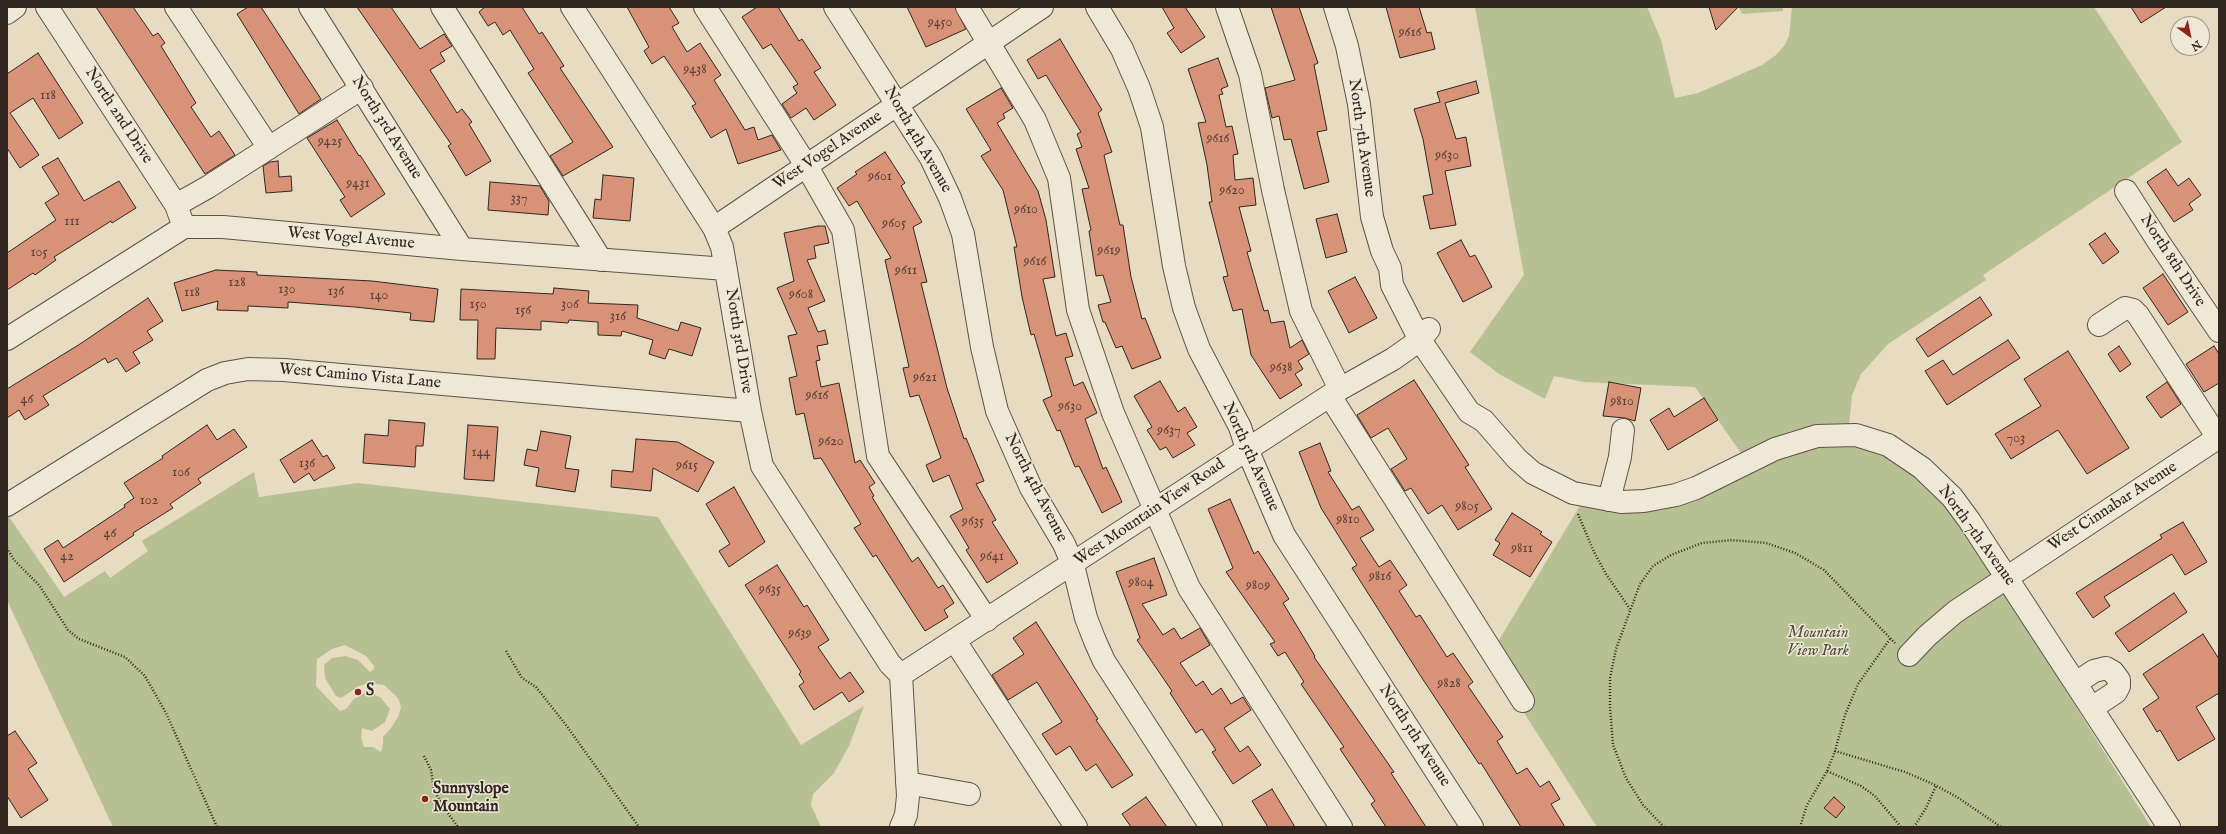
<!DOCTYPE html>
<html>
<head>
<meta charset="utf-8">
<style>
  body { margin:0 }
  #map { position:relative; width:2226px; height:834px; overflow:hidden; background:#e7dbc1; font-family:"IM FELL English",serif }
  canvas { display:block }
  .frame { position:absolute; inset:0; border:8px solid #322621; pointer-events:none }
  .north { position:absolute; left:2170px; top:16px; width:40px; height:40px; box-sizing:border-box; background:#efe8d7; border:1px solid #a39a8e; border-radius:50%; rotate:147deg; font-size:11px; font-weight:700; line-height:16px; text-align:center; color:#322621 }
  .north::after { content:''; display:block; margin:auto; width:14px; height:18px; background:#8f2418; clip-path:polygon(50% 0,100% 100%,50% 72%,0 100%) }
</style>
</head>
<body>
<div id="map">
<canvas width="2226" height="834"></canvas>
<div class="frame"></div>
<div class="north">N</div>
</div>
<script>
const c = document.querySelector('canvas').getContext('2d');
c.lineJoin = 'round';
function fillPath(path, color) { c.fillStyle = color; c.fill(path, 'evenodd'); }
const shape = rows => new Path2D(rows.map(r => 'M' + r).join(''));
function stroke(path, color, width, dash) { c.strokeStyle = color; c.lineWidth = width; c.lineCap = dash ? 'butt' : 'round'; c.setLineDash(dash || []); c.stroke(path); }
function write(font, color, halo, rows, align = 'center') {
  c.font = font + ' "IM FELL English",serif'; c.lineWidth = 3; c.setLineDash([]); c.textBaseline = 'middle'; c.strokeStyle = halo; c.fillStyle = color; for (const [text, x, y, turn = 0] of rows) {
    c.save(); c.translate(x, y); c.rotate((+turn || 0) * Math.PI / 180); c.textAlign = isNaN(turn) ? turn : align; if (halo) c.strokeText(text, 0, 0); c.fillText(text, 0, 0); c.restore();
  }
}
fillPath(shape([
  [1475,7,1647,7,1661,40,1675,98,1698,93,1762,65,1776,55,1784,46,1789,36,1792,7,2094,7,2182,142,1983,275,1986,280,1888,344,1861,374,1852,395,1849,425,1822,424,1791,431,1741,453,1695,387,1584,382,1554,376,1545,399,1499,374,1470,352,1524,275],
  [1739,7,1783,7,1783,11,1742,14],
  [1817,446,1857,446,1870,449,1897,462,1934,490,1985,561,2151,827,1597,827,1521,708,1496,645,1581,504,1605,510,1630,510,1777,457],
  [254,472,259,497,358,483,658,517,801,745,864,706,849,746,834,773,813,794,811,805,821,827,113,827,7,600,7,514,64,597,105,571,110,578,148,551,142,541],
  [345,645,366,656,374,666,374,669,370,672,358,660,345,656,332,658,324,665,325,678,336,696,341,698,359,686,368,683,384,685,398,698,401,707,398,717,391,728,383,737,383,744,381,752,373,747,364,747,361,737,362,728,372,731,385,722,390,709,381,698,370,692,363,694,354,699,346,709,340,711,316,686,317,659,332,649]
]), '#b7c092');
const building = shape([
  [96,7,133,7,153,36,158,33,165,43,161,46,196,103,191,107,211,137,219,131,235,155,205,174,96,7],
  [248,7,261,7,321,99,299,114,237,14,248,7],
  [357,7,391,7,420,49,444,34,452,46,440,53,445,61,430,70,457,113,462,109,472,122,469,124,491,161,466,176,448,146,451,144,357,7],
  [485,7,522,7,539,34,542,32,564,66,560,68,613,147,563,176,550,156,573,142,528,73,534,69,510,30,503,35,495,22,488,26,479,12,485,7],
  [627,7,669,7,679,23,672,27,687,52,700,43,721,75,714,80,745,130,754,127,758,140,772,135,781,150,738,164,726,129,711,138,692,106,696,104,664,56,652,64,644,51,649,47,627,7],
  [757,7,778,7,799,41,802,39,821,68,814,72,836,105,814,120,806,108,791,118,782,104,797,93,793,87,798,84,771,44,763,49,742,17,757,7],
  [907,7,955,7,966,29,926,47,907,7],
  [1162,7,1185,7,1205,37,1181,53,1167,33,1174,28,1162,7],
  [1271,7,1299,7,1318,63,1314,65,1327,130,1317,132,1329,182,1304,189,1291,139,1284,140,1279,116,1272,118,1265,88,1295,80,1271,7],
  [1386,7,1419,7,1427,33,1431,32,1435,49,1400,58,1386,7],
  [1709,7,1738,7,1716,30,1709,7],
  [2131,7,2166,7,2141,23,2131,7],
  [1060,39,1102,110,1098,113,1112,152,1104,155,1120,225,1123,225,1131,277,1142,319,1145,318,1161,358,1132,369,1122,346,1116,348,1105,322,1103,322,1098,305,1111,302,1103,275,1096,276,1089,231,1091,230,1082,189,1089,188,1076,149,1082,147,1077,134,1081,132,1046,75,1038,79,1027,60,1060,39],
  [38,53,83,123,59,139,33,98,10,113,39,155,20,168,7,148,7,74,38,53],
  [1218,58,1228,86,1221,89,1223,94,1219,95,1226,127,1232,126,1238,154,1233,155,1235,180,1253,178,1256,205,1239,207,1251,251,1247,252,1264,311,1268,310,1271,323,1284,321,1290,348,1302,340,1309,354,1298,361,1303,369,1295,374,1302,385,1280,399,1251,355,1242,309,1233,311,1223,277,1228,276,1209,202,1212,202,1207,165,1198,123,1206,122,1188,69,1218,58],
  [1476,81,1479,93,1445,103,1456,139,1466,137,1471,166,1445,171,1456,225,1430,229,1423,196,1433,194,1423,139,1414,109,1440,102,1437,92,1476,81],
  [1001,88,1013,108,1003,114,1005,118,997,123,1038,191,1046,220,1055,277,1043,279,1056,336,1066,333,1073,356,1065,358,1074,386,1083,382,1097,413,1085,419,1103,469,1106,467,1122,502,1102,513,1079,466,1075,467,1060,430,1057,431,1043,400,1052,396,1034,334,1031,335,1022,297,1014,247,1017,247,1003,190,981,156,991,150,966,109,1001,88],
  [337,120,359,156,360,155,385,194,351,217,340,200,345,197,307,138,337,120],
  [885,152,905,183,901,186,922,222,913,227,927,282,921,283,947,388,964,439,966,438,984,481,976,484,996,520,992,522,1018,563,987,583,966,550,969,548,950,516,963,509,949,475,933,482,926,465,941,458,919,395,910,397,903,368,909,367,885,260,891,258,857,201,849,206,837,188,857,174,855,172,885,152],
  [58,158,84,201,119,181,136,208,112,223,111,221,54,257,56,260,35,275,33,273,7,290,7,253,56,220,45,203,59,194,42,167,58,158],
  [278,161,279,177,291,176,292,191,266,193,263,166,270,162,278,161],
  [2166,169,2178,186,2189,178,2201,195,2189,204,2193,210,2174,222,2147,182,2166,169],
  [603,175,634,178,630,221,593,218,595,199,601,200,603,175],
  [490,182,540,186,549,201,548,215,488,210,490,182],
  [1337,214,1347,252,1326,258,1316,219,1337,214],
  [818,226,825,226,829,243,814,246,816,258,807,260,825,301,808,308,818,332,825,330,828,344,817,346,820,360,816,361,821,387,839,383,855,463,860,460,875,483,869,487,874,496,872,497,912,562,918,557,938,588,943,585,954,603,944,610,948,617,925,631,876,555,873,557,854,528,861,524,821,458,814,459,804,413,796,415,789,378,797,376,788,336,797,334,777,288,794,281,784,233,818,226],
  [2105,233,2119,252,2103,264,2089,244,2105,233],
  [1461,240,1470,257,1475,255,1492,287,1463,302,1437,253,1461,240],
  [216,270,257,272,257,275,372,281,438,289,434,322,410,320,411,313,355,307,288,302,288,308,248,306,248,311,217,310,218,301,182,311,174,283,216,270],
  [2163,274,2188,312,2168,325,2143,288,2163,274],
  [1355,277,1377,318,1349,333,1328,291,1355,277],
  [554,288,589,291,588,303,638,305,637,318,678,331,681,322,701,328,692,356,669,349,665,359,649,354,653,340,622,331,621,336,598,335,598,322,569,320,568,323,541,321,541,330,496,328,495,359,477,359,478,320,460,320,461,289,553,294,554,288],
  [1980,297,1992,315,1928,357,1916,339,1980,297],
  [148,298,163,321,147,331,153,340,133,352,140,363,126,372,117,358,108,363,105,358,43,396,49,405,25,420,19,410,7,418,7,389,80,344,148,298],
  [2008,340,2020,358,1947,405,1925,371,1943,360,1953,375,2008,340],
  [2119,346,2131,364,2120,372,2108,354,2119,346],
  [2214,346,2219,354,2219,383,2204,392,2186,364,2214,346],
  [2068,351,2129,448,2087,474,2058,430,2011,459,1995,434,2041,406,2024,379,2068,351],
  [1414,380,1469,465,1465,467,1492,509,1458,530,1442,505,1428,514,1411,488,1405,491,1391,469,1407,459,1388,428,1371,438,1357,415,1414,380],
  [1160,381,1178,412,1185,407,1197,427,1187,433,1195,445,1173,458,1166,447,1160,450,1147,430,1152,427,1134,396,1160,381],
  [1609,382,1641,388,1635,421,1625,418,1603,416,1609,382],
  [2167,382,2181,404,2161,418,2146,397,2167,382],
  [1704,398,1718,420,1668,450,1650,420,1669,408,1674,417,1704,398],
  [389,420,425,423,423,446,416,446,415,467,363,463,365,434,388,436,389,420],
  [207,425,217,440,234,429,247,447,198,479,201,483,170,504,173,508,133,533,134,535,64,582,44,549,58,540,63,548,125,507,124,505,134,498,124,483,163,458,162,456,207,425],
  [468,425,498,427,494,481,464,479,468,425],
  [541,431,571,436,565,468,579,470,575,492,536,486,539,468,524,465,527,449,537,451,541,431],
  [636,439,678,442,714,462,698,492,653,468,651,491,611,487,612,470,633,472,636,439],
  [312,440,323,457,327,455,335,468,314,481,309,473,294,483,280,460,312,440],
  [1320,443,1331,471,1328,472,1352,510,1359,506,1374,530,1360,538,1379,567,1390,560,1407,585,1399,591,1416,617,1420,615,1447,657,1453,653,1473,682,1468,686,1503,737,1497,741,1517,774,1527,768,1540,787,1549,781,1560,799,1551,804,1565,827,1521,827,1481,763,1479,764,1420,675,1352,568,1357,565,1321,508,1299,452,1320,443],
  [734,487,765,542,729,567,719,551,730,544,706,504,734,487],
  [1230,499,1254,554,1258,551,1289,599,1283,603,1315,656,1314,657,1394,772,1391,773,1426,827,1386,827,1371,804,1375,801,1340,749,1344,747,1301,684,1304,682,1285,652,1278,656,1270,644,1275,642,1226,572,1233,568,1208,509,1230,499],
  [1512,513,1542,532,1540,534,1552,542,1530,577,1493,555,1500,543,1495,540,1512,513],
  [2183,522,2207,562,2185,575,2172,554,2104,597,2110,606,2093,618,2076,593,2162,538,2160,535,2183,522],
  [1154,558,1167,595,1142,604,1163,635,1174,628,1181,639,1200,628,1210,645,1180,663,1196,686,1203,681,1212,695,1221,688,1231,704,1243,697,1251,710,1224,728,1240,752,1248,746,1261,765,1233,784,1212,752,1216,750,1202,729,1196,733,1170,693,1172,691,1137,640,1140,638,1116,572,1154,558],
  [777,565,804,607,807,605,829,640,818,647,840,679,850,672,864,692,849,702,842,692,814,710,799,686,804,682,799,674,801,672,745,585,777,565],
  [2174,593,2187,612,2129,652,2115,633,2174,593],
  [1036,622,1098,719,1096,720,1133,775,1112,788,1096,764,1086,771,1070,746,1056,755,1042,734,1062,722,1037,682,1008,700,992,675,1024,654,1013,638,1036,622],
  [2203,634,2219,659,2219,693,2196,707,2215,739,2178,761,2160,730,2157,732,2143,709,2159,698,2143,674,2203,634],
  [15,731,37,763,28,769,48,800,21,818,7,796,7,736,15,731],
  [1272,789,1295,827,1268,827,1252,801,1272,789],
  [1146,797,1167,827,1131,827,1122,814,1146,797],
  [1834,797,1845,807,1836,818,1824,808,1834,797]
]);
fillPath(building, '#d79277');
stroke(building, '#322621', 1);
const minor = shape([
  [47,7,176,205,184,227],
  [176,7,269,148],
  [310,7,462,249],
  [442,7,601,260],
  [572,7,714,228,722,247,750,411,762,466,890,664,901,675],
  [705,7,806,165,843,230,878,456,987,620],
  [835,7,931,158,950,198,963,234,982,347,997,411,1031,488,1064,544,1073,565,1086,618,1095,641,1104,661,1211,827],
  [967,7,1035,120,1059,178,1078,310,1113,413,1189,588,1341,827],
  [1097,7,1122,49,1139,88,1152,127,1174,266,1184,308,1199,349,1240,427,1247,449,1284,535,1472,827],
  [1227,7,1250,74,1273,190,1301,311,1340,389],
  [1335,7,1347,46,1359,104,1372,217,1382,251,1390,268,1392,285,1420,340,1469,412,1484,421,1517,459,1533,473,1573,493,1621,502,1644,501,1676,495,1696,488,1775,449,1817,436,1856,435,1888,445,1922,468,1952,497,1969,520,2169,827],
  [7,13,15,7],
  [2126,191,2160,244,2219,331],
  [176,205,208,187,362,88],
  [714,228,1042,7],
  [2099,325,2125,308,2133,310,2138,315,2218,438],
  [7,339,184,227,223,227,462,249,726,269],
  [1330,396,1523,701],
  [1609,500,1620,457,1623,430],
  [7,505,207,380,225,373,248,369,284,370,750,411],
  [955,641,1076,827],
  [1909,655,1927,636,1955,612,2219,437],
  [901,675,1340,389,1393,359,1420,340,1429,329],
  [901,675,908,796,906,815,901,827],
  [2076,683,2094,671,2106,668,2113,672,2119,680,2119,686,2116,692,2092,708],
  [907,783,969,794]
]);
stroke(minor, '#5f5349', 24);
stroke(shape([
  [1578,514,1594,552,1606,574,1630,609],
  [7,548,14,560,39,585,68,630,79,639,125,657,145,676,166,713,217,827],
  [1890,639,1858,684,1845,715,1835,751,1905,772,1933,784,1957,797,2001,827],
  [506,651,522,678,536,687,566,725,639,827],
  [424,756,431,770,434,790,442,805,458,827],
  [1827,771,1835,751],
  [1664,827,1643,805,1626,778,1613,745,1610,707,1610,678,1616,649,1640,584,1653,566,1671,555,1702,543,1732,540,1766,543,1795,553,1824,570,1895,643],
  [1800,827,1807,805,1827,771,1861,786,1875,796,1901,827],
  [1914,827,1926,808,1936,786]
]), '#322621', 2.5, [1, 2]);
stroke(minor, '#efe8d7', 22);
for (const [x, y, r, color] of [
  [358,692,4,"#8f2418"],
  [425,799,4,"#8f2418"]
]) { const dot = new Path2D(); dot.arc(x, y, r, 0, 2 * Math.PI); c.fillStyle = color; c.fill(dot); stroke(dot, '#efe8d7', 1.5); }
write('14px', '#5b4136', null, [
  ["9450",940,23],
  ["9616",1410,33],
  ["9438",695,70],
  ["118",48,96],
  ["9616",1218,139],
  ["9425",330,142],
  ["9630",1447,156],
  ["9601",880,177],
  ["9431",358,184],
  ["9620",1232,191],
  ["337",519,199],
  ["9610",1026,210],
  ["111",72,222],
  ["9605",894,224],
  ["9619",1109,251],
  ["105",39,253],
  ["9616",1035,262],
  ["9611",906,271],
  ["128",237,283],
  ["130",287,290],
  ["136",336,292],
  ["118",192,293],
  ["9608",801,295],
  ["140",379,296],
  ["150",478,305],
  ["306",570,305],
  ["156",523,311],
  ["316",618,317],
  ["9638",1281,368],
  ["9621",925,378],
  ["9616",817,396],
  ["46",27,400],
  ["9810",1622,402],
  ["9630",1070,407],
  ["9637",1169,431],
  ["703",2016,439],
  ["9620",831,442],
  ["144",481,453],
  ["136",307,464],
  ["9615",687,466],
  ["106",181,473],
  ["102",149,501],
  ["9805",1467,507],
  ["9810",1348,520],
  ["9635",973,522],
  ["46",110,534],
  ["9811",1522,549],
  ["42",67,557],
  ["9641",992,557],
  ["9816",1380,577],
  ["9804",1141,583],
  ["9809",1258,586],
  ["9635",770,590],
  ["9639",800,634],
  ["9828",1449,684]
]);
write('16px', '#322621', '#efe8d7', [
  ["North 2nd Drive",118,116,57],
  ["North 3rd Avenue",386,128,58],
  ["North 7th Avenue",1361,138,82],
  ["North 4th Avenue",917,140,60],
  ["West Vogel Avenue",828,151,-34],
  ["West Vogel Avenue",351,239,5],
  ["North 8th Drive",2172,261,57],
  ["North 3rd Drive",738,341,81],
  ["West Camino Vista Lane",360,377,5],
  ["North 5th Avenue",1250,457,66],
  ["North 4th Avenue",1035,488,63],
  ["West Cinnabar Avenue",2113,507,-33],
  ["West Mountain View Road",1150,513,-34],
  ["North 7th Avenue",1976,536,54],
  ["North 5th Avenue",1414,736,57]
]);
write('italic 16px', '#534c3d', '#efe8d7', [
  ["Mountain",1818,634],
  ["View Park",1818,652]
]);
write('bold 16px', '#322621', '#efe8d7', [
  ["S",366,692],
  ["Sunnyslope",433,790],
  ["Mountain",433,808]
], 'left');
</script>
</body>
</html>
